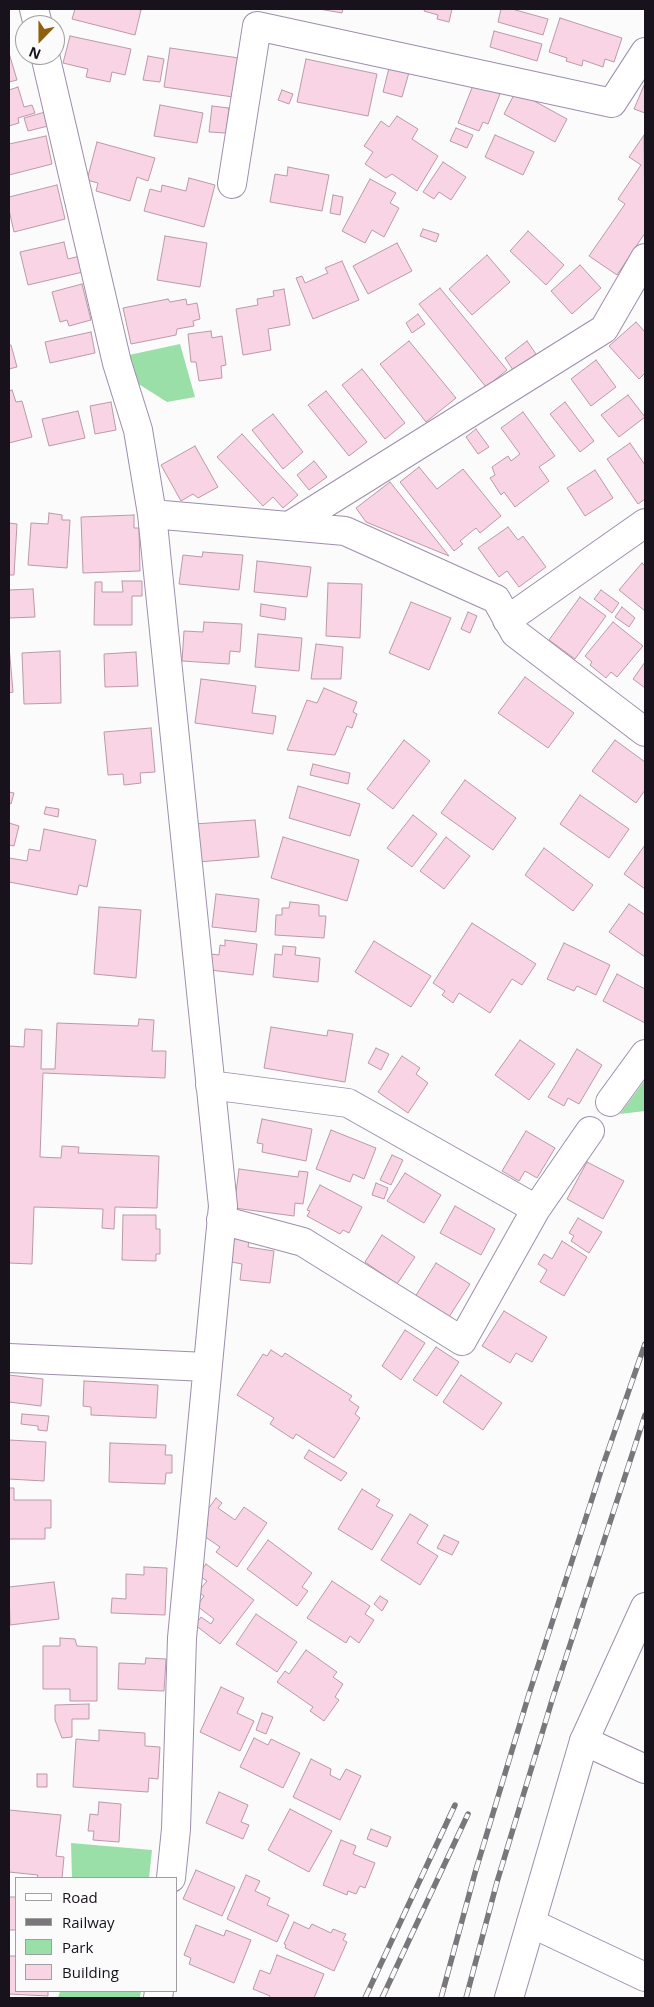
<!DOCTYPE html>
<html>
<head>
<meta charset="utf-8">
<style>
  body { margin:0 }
  #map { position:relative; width:654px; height:2007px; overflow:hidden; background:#fbfbfb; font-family:"Open Sans",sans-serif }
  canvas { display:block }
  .frame { position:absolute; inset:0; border:10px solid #18121d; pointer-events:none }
  .legend { position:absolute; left:15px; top:1877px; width:162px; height:115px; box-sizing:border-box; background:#fbfbfb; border:1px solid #a09ea2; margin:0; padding:6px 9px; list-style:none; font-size:15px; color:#18121d }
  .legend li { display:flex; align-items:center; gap:10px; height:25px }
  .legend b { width:25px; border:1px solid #a09ea2 }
  .north { position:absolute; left:15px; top:15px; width:50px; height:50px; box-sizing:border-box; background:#fbfbfb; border:1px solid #a09ea2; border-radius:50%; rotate:202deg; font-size:14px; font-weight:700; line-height:20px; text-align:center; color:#18121d }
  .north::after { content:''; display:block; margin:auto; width:18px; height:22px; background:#905f0d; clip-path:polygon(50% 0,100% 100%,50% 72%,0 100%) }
</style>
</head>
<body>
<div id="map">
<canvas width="654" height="2007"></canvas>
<div class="frame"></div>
<ul class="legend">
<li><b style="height:6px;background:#fff"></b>Road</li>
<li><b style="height:6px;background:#79767c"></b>Railway</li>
<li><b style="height:14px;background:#9bdfa8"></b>Park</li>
<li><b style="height:14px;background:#f9d4e4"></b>Building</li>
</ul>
<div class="north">N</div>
</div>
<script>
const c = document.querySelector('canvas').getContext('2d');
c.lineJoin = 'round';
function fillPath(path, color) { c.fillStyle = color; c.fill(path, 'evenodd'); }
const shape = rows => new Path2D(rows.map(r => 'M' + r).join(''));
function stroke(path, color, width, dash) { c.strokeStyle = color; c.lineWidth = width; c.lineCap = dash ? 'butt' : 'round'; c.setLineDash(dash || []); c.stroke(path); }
fillPath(shape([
  [180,344,195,397,167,402,137,383,129,355],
  [645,1080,645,1111,620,1114],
  [71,1843,152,1850,149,1878,72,1878],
  [60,1991,141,1991,140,1998,58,1998]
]), '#9bdfa8');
const building = shape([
  [75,9,136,9,141,10,135,35,72,19,75,9],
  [319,9,343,9,342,13,319,9],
  [425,9,452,9,449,22,437,19,438,15,424,11,425,9],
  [501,9,512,9,548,19,543,35,498,22,501,9],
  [560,18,622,38,614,62,605,59,603,67,583,60,582,66,566,61,567,58,549,52,560,18],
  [494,31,542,44,537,61,490,47,494,31],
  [70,36,131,49,125,75,112,72,110,82,86,77,88,69,63,63,70,36],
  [170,48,239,58,233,97,164,87,170,48],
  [9,53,17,80,9,82,9,53],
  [148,56,164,59,160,82,143,80,148,56],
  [306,59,377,74,368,116,297,102,306,59],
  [390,64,410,69,402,97,383,92,390,64],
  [474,83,500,94,488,124,483,122,479,131,458,123,474,83],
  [645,83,645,113,634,109,645,83],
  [18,87,24,107,32,105,35,113,18,118,19,123,9,126,9,90,18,87],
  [282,90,293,94,289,104,278,100,282,90],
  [516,91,567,119,555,142,504,114,516,91],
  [160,105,203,113,197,143,154,136,160,105],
  [212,106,229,108,226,133,209,132,212,106],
  [45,112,48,126,28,131,24,118,45,112],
  [397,116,418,129,412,139,438,156,417,191,392,174,386,178,365,164,373,152,364,146,381,121,389,127,397,116],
  [456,128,473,135,467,148,450,141,456,128],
  [495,135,534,152,523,175,485,157,495,135],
  [644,135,645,233,617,275,589,256,625,204,618,199,641,165,629,157,644,135],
  [46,136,52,164,9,175,9,144,46,136],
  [97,142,155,158,148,181,137,177,130,201,96,191,98,183,87,180,97,142],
  [443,162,466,177,451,200,439,192,434,199,423,192,443,162],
  [288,167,329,175,322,211,270,202,275,174,287,176,288,167],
  [189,178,215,185,204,227,144,211,150,189,161,192,162,185,186,191,189,178],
  [370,179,396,193,390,203,399,208,384,237,372,230,365,243,342,231,370,179],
  [57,185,65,219,14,232,9,210,9,197,57,185],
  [333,195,343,197,340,215,330,213,333,195],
  [423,229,439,234,436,242,420,236,423,229],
  [528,231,564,265,546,285,510,251,528,231],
  [165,236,207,243,200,287,157,280,165,236],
  [64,242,68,259,80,256,83,272,28,285,20,252,64,242],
  [397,243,412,271,368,294,353,266,397,243],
  [487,255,510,282,472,315,449,289,487,255],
  [342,261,359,300,313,319,296,278,302,276,305,283,328,273,325,268,342,261],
  [580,265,601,288,572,314,551,291,580,265],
  [82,284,91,320,69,326,67,320,60,322,52,292,82,284],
  [440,288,507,370,486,387,419,304,440,288],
  [284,289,290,325,268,329,271,350,243,355,236,309,258,305,257,299,274,296,273,291,284,289],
  [168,299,170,302,186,299,187,305,197,303,200,319,193,321,194,326,177,329,176,335,131,344,123,308,168,299],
  [418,314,425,324,412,333,406,323,418,314],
  [636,322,645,332,645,373,639,379,609,346,636,322],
  [211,331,212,338,222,336,226,365,221,366,222,378,199,381,196,362,191,362,188,334,211,331],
  [91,332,95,353,50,363,45,342,91,332],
  [409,341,456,398,426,422,380,364,409,341],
  [527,341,536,354,513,370,505,358,527,341],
  [9,345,11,345,17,367,9,369,9,345],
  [596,360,616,387,591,406,571,379,596,360],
  [362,369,405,423,385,439,342,385,362,369],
  [12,390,16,402,22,401,32,437,9,443,9,391,12,390],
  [326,391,367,442,349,456,308,405,326,391],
  [628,395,645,417,619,437,601,415,628,395],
  [111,402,116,430,95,434,90,406,111,402],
  [565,402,594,441,580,452,550,414,565,402],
  [78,411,85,438,49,446,42,419,78,411],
  [523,412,555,456,539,467,549,481,515,507,504,492,501,495,490,478,495,475,492,467,508,456,511,461,520,454,501,428,523,412],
  [273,414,303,452,283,469,252,430,273,414],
  [476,429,489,447,478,454,466,437,476,429],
  [242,434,298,495,283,508,273,497,263,506,217,457,242,434],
  [630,443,645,465,645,499,638,504,607,459,630,443],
  [195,446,218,487,198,498,193,494,181,501,161,465,195,446],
  [314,461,327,477,309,490,297,475,314,461],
  [419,467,437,489,463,469,501,516,480,533,476,528,460,541,463,544,454,551,400,482,419,467],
  [595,470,613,498,585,516,567,488,595,470],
  [390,482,449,556,366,522,356,508,390,482],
  [49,513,62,515,62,520,70,520,67,568,28,565,31,523,48,524,49,513],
  [134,515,134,528,139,528,140,571,83,573,81,517,134,515],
  [9,523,17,524,14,575,9,575,9,523],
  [508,527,518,540,523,536,546,567,519,587,507,571,499,577,478,548,508,527],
  [203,552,243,555,239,590,179,584,183,555,202,557,203,552],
  [257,561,311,567,307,597,254,592,257,561],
  [642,563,645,566,645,611,619,590,642,563],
  [122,581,142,581,142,596,132,596,132,625,94,625,95,582,102,582,102,592,123,592,122,581],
  [328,583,362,584,360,638,326,636,328,583],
  [33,589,35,617,9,618,9,590,33,589],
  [601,590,619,603,612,613,594,599,601,590],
  [580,597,606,616,575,659,549,640,580,597],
  [411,602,451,618,429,670,389,653,411,602],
  [261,604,286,608,285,620,260,616,261,604],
  [622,607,635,618,629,627,615,617,622,607],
  [468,612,477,616,470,633,461,629,468,612],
  [204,622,242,624,240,652,230,651,229,664,182,661,184,631,203,632,204,622],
  [613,622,643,646,617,677,611,672,606,678,590,665,592,662,585,656,613,622],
  [258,634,302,638,299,671,255,667,258,634],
  [316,644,343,647,341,679,311,679,316,644],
  [9,646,13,692,9,693,9,646],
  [60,651,61,703,24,704,22,653,60,651],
  [136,652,138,686,105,687,104,654,136,652],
  [645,662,645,688,633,679,645,662],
  [525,677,574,713,548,748,498,713,525,677],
  [201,679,256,686,252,713,276,716,273,734,195,723,201,679],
  [324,688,357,702,353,712,357,714,352,728,347,726,335,755,287,750,307,700,317,703,324,688],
  [151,728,155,772,140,773,141,783,124,785,123,774,108,775,104,732,151,728],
  [404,740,430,761,393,809,367,789,404,740],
  [615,740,645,762,645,790,636,803,592,771,615,740],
  [313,764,350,773,348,784,310,775,313,764],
  [465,780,516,818,493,850,441,813,465,780],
  [298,786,360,804,350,836,289,818,298,786],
  [9,792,14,793,11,804,9,803,9,792],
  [580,795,629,829,609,858,560,824,580,795],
  [46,807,59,809,58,817,44,814,46,807],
  [413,815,437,834,412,867,387,848,413,815],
  [255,820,259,857,198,862,194,824,255,820],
  [9,823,19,826,14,846,9,845,9,823],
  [44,829,96,840,87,887,79,885,77,895,9,882,9,858,27,861,29,849,40,851,44,829],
  [283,837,359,860,347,901,271,878,283,837],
  [446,837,470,856,444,889,420,871,446,837],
  [645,845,645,889,624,874,645,845],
  [544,848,593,885,573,911,525,875,544,848],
  [216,894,259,899,256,932,212,927,216,894],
  [290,902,319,905,319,916,326,916,324,938,275,935,276,915,282,915,282,908,289,908,290,902],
  [629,904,645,915,645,957,609,932,629,904],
  [99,907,141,910,136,978,94,974,99,907],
  [472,923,536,964,522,985,512,979,490,1013,459,993,453,1003,442,995,445,991,433,983,472,923],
  [225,940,257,944,253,975,210,970,211,954,219,955,220,945,225,946,225,940],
  [374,941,431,976,411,1007,355,972,374,941],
  [564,943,610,965,596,995,577,986,574,991,547,979,564,943],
  [283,946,296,947,295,955,320,958,318,982,273,977,275,954,282,955,283,946],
  [617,974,645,989,645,1023,603,1001,617,974],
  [139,1019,154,1020,152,1051,166,1051,165,1078,43,1073,40,1157,61,1158,62,1146,79,1147,78,1153,159,1156,157,1208,115,1207,114,1229,102,1228,103,1209,34,1207,32,1264,9,1263,9,1046,24,1047,25,1029,42,1030,41,1069,55,1069,57,1023,138,1026,139,1019],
  [271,1027,327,1036,328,1030,353,1034,345,1082,264,1068,271,1027],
  [520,1040,555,1064,529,1100,495,1075,520,1040],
  [376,1048,389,1054,381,1070,368,1063,376,1048],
  [577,1049,602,1065,579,1104,568,1098,564,1106,548,1097,577,1049],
  [402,1056,420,1068,416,1074,428,1083,408,1113,378,1092,402,1056],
  [262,1119,312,1129,306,1161,262,1152,263,1144,257,1143,262,1119],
  [331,1130,376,1148,364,1179,353,1174,350,1182,316,1169,331,1130],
  [526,1131,555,1148,537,1178,525,1171,519,1181,502,1171,526,1131],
  [392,1155,403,1160,391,1185,380,1180,392,1155],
  [587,1162,624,1181,603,1219,567,1199,587,1162],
  [239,1169,298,1177,299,1171,308,1172,303,1204,295,1203,294,1216,234,1208,239,1169],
  [405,1173,441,1195,424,1223,387,1201,405,1173],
  [376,1183,388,1188,384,1199,372,1195,376,1183],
  [320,1185,362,1207,349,1233,343,1230,340,1234,307,1216,310,1211,307,1210,320,1185],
  [455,1206,495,1229,481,1255,440,1233,455,1206],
  [123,1215,156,1215,156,1229,160,1229,160,1254,156,1254,156,1261,122,1260,123,1215],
  [578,1218,602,1232,589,1253,571,1241,574,1236,569,1233,578,1218],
  [229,1234,250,1236,248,1247,274,1251,270,1283,240,1280,242,1264,226,1261,229,1234],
  [382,1235,415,1257,397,1284,365,1262,382,1235],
  [562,1241,587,1257,564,1296,540,1282,547,1270,538,1264,544,1254,552,1259,562,1241],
  [436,1263,470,1284,449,1317,415,1297,436,1263],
  [504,1311,547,1337,532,1362,516,1353,510,1363,482,1346,504,1311],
  [405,1330,425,1343,401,1380,382,1366,405,1330],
  [436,1347,459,1362,437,1396,413,1380,436,1347],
  [271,1350,282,1357,285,1353,352,1396,349,1400,359,1407,355,1414,360,1418,334,1458,296,1434,293,1439,270,1424,274,1418,237,1395,263,1354,267,1356,271,1350],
  [9,1375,43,1379,41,1406,9,1402,9,1375],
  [461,1375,502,1403,483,1430,443,1402,461,1375],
  [84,1381,158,1385,156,1418,91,1415,91,1407,83,1406,84,1381],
  [22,1414,49,1416,47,1431,38,1430,38,1426,21,1424,22,1414],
  [9,1440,46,1442,44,1481,9,1479,9,1440],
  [110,1443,166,1445,165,1455,172,1455,172,1473,166,1473,165,1484,109,1482,110,1443],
  [309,1450,347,1473,341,1481,304,1458,309,1450],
  [9,1488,14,1488,14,1500,51,1500,51,1528,45,1528,45,1539,9,1539,9,1488],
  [362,1489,380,1500,376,1506,393,1515,372,1550,338,1529,362,1489],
  [216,1498,222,1503,218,1508,235,1520,244,1507,267,1523,237,1567,216,1552,220,1547,201,1534,208,1524,201,1519,216,1498],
  [410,1514,428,1525,417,1543,438,1556,420,1585,381,1560,410,1514],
  [444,1535,459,1542,452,1555,437,1548,444,1535],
  [268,1540,312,1573,302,1587,308,1591,297,1606,247,1569,268,1540],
  [206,1564,254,1600,220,1644,195,1625,201,1617,211,1624,214,1619,197,1606,204,1596,198,1592,207,1581,198,1575,206,1564],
  [144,1567,167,1568,165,1615,111,1613,112,1598,126,1599,126,1574,144,1575,144,1567],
  [332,1581,370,1606,365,1614,374,1620,359,1643,350,1636,346,1643,307,1618,332,1581],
  [54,1582,59,1619,10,1625,9,1587,54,1582],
  [380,1596,388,1601,382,1611,374,1604,380,1596],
  [256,1614,297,1642,277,1672,236,1644,256,1614],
  [60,1638,75,1639,77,1646,97,1647,97,1701,70,1701,70,1689,43,1689,43,1646,60,1646,60,1638],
  [306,1650,337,1672,333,1677,343,1684,335,1697,339,1700,324,1721,310,1711,313,1707,277,1682,285,1671,289,1674,306,1650],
  [146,1658,166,1659,164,1691,118,1689,119,1663,145,1664,146,1658],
  [221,1687,244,1698,237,1713,254,1721,240,1751,200,1732,221,1687],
  [89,1704,89,1719,72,1719,72,1737,62,1738,55,1720,55,1705,89,1704],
  [262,1713,273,1717,266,1734,256,1730,262,1713],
  [99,1730,145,1733,145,1746,160,1747,158,1779,149,1778,148,1792,73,1787,76,1739,99,1741,99,1730],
  [254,1738,268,1745,271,1739,300,1753,283,1788,240,1767,254,1738],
  [311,1759,331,1769,330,1775,340,1780,346,1769,361,1776,340,1820,293,1797,311,1759],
  [37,1774,47,1774,47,1787,37,1787,37,1774],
  [219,1792,248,1805,241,1822,249,1825,243,1839,206,1823,219,1792],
  [99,1802,121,1804,119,1842,93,1840,94,1831,88,1831,90,1814,98,1815,99,1802],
  [290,1809,332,1831,309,1872,268,1850,290,1809],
  [9,1810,61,1815,56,1856,64,1857,62,1878,37,1878,38,1875,9,1872,9,1810],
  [371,1829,391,1837,387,1847,367,1839,371,1829],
  [341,1840,356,1846,353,1854,375,1863,365,1888,360,1886,356,1894,348,1891,347,1895,323,1885,341,1840],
  [196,1870,235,1887,222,1916,183,1899,196,1870],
  [246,1875,260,1881,255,1891,270,1898,267,1905,289,1915,277,1942,227,1919,246,1875],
  [9,1897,16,1897,16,1930,9,1930,9,1897],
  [294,1922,309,1929,312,1924,331,1933,333,1929,346,1934,343,1940,347,1942,334,1971,285,1948,286,1945,284,1944,294,1922],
  [196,1925,224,1936,226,1930,251,1940,234,1983,189,1964,191,1958,184,1955,196,1925],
  [277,1955,324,1974,314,1998,269,1998,270,1996,253,1989,260,1970,270,1974,277,1955],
  [9,1956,16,1956,16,1991,48,1991,48,1996,9,1994,9,1956]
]);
fillPath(building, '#f9d4e4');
stroke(building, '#bc99a8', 1);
const minor = shape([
  [34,9,38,25],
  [45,55,117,363,138,430,152,514,223,1206,182,1638,176,1829,171,1878],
  [232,184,257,26,612,103,645,52],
  [152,514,345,531,496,599,515,633,645,732],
  [289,526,604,329,645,258],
  [507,620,645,523],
  [210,1085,348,1103,536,1209],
  [610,1102,645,1054],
  [221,1220,303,1242,462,1341,536,1209,590,1131],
  [9,1358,207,1367],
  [584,1741,645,1769],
  [531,1923,645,1977],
  [158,1998,159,1991]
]);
const tertiary = shape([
  [509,1998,584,1741,645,1607]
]);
stroke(minor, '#9e8eac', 30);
stroke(tertiary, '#9e8eac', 30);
stroke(minor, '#fff', 28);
stroke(tertiary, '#fff', 28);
const rail = shape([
  [365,1998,455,1805],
  [382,1998,468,1814],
  [441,1998,475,1873,529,1694,602,1468,645,1344],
  [466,1998,497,1882,553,1697,645,1415]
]);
stroke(rail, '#79767c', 5.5);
stroke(rail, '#fbfbfb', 4, [11]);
</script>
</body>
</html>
